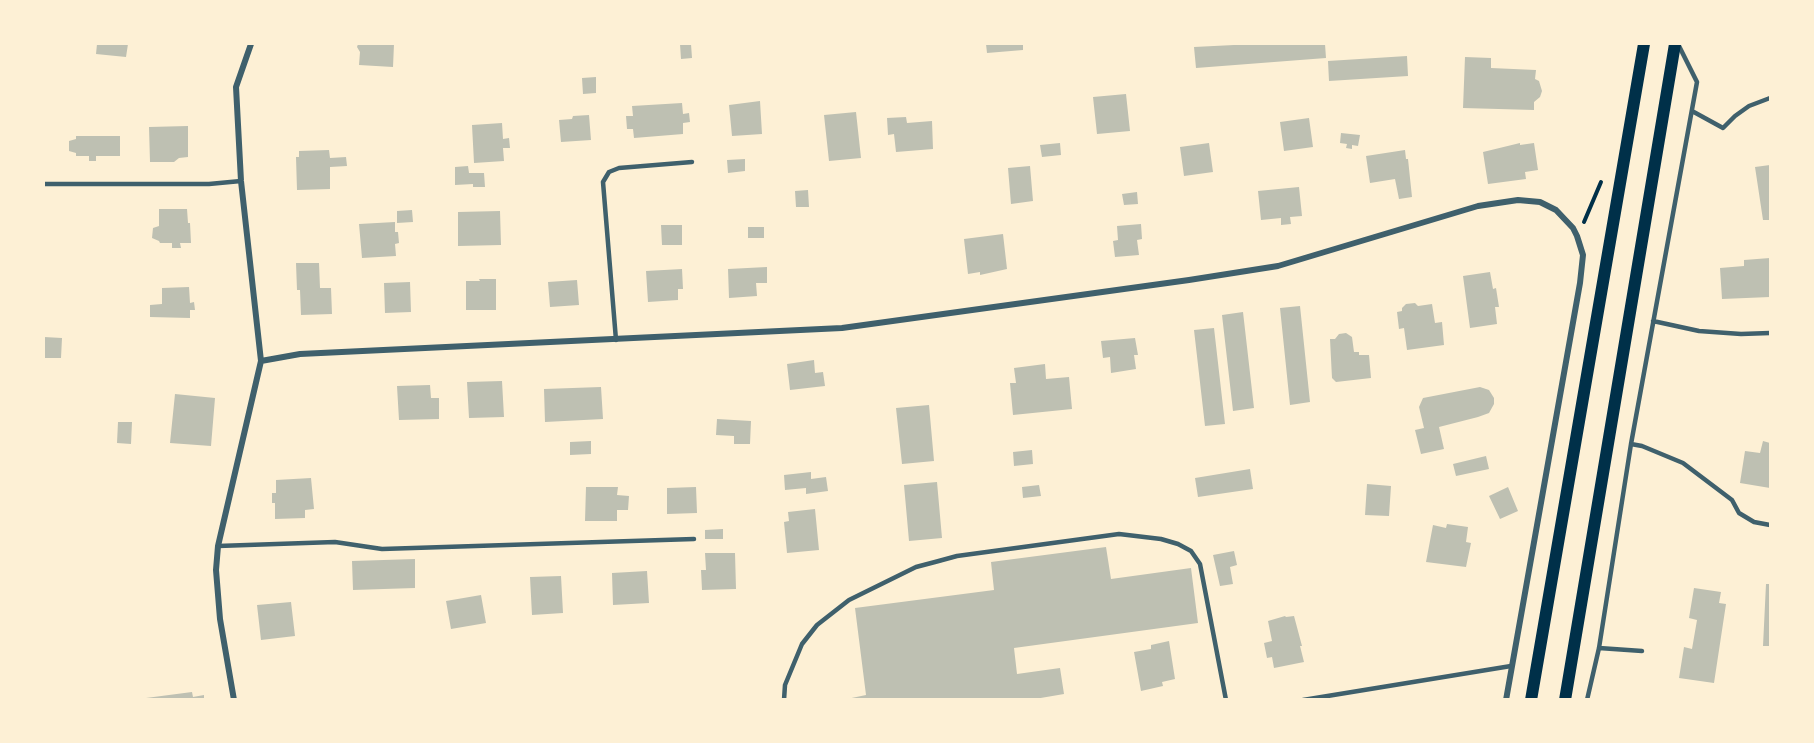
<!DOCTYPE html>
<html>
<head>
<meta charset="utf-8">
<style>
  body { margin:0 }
  #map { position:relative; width:1814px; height:743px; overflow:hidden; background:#fdf0d5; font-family:"IBM Plex Sans",sans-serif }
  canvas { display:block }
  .frame { position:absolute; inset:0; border:45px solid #fdf0d5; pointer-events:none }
</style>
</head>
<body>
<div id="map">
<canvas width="1814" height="743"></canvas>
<div class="frame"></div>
</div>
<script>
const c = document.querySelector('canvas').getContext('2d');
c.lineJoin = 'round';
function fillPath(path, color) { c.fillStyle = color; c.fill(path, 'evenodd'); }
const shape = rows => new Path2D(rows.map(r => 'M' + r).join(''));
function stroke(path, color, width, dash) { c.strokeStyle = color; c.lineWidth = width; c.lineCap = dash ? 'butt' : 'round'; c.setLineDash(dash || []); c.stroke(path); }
fillPath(shape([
  [97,44,128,44,126,57,96,54],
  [358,44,394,44,393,67,359,65,360,52,357,47],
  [680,44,691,44,692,58,681,59],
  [986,44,1023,44,1023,50,987,53],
  [1254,44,1325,44,1326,58,1196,68,1194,47],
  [1407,56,1408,76,1329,81,1328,61],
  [1465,57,1491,58,1491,68,1536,70,1535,79,1539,81,1542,91,1540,97,1534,102,1534,110,1463,108],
  [596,77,596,93,583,94,582,78],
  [1126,94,1130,131,1097,134,1093,97],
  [760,101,762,134,732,136,729,105],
  [682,103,683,114,689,113,690,122,683,123,683,134,634,138,633,129,627,129,626,116,633,116,632,106],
  [856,112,861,158,829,161,824,115],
  [589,115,591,140,561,142,559,120,572,119,573,116],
  [906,117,907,123,932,121,933,149,896,152,894,134,888,135,887,118],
  [1309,118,1313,147,1284,151,1280,122],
  [502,123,503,139,509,138,510,148,503,148,504,161,474,163,472,125],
  [188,126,188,157,179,158,174,162,150,162,149,127],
  [1341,133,1360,135,1358,146,1352,145,1352,149,1346,148,1347,144,1340,143],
  [76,136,120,136,120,156,96,156,96,161,89,161,89,156,76,156,76,153,69,151,69,141,76,139],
  [1060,143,1061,155,1042,157,1040,145],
  [1209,143,1213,172,1184,176,1180,147],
  [1520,143,1520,145,1534,143,1538,170,1525,172,1526,179,1488,184,1483,152],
  [329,150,330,158,346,157,347,166,330,167,330,189,297,190,296,157,299,157,299,151],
  [1405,150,1406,159,1408,159,1412,197,1399,199,1395,179,1370,183,1366,156],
  [745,159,745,171,728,173,727,160],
  [1770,165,1770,220,1763,220,1755,167],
  [468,166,469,173,484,173,485,187,473,187,473,184,455,185,455,167],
  [1030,166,1033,201,1011,204,1008,168],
  [1299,187,1302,216,1290,217,1291,224,1281,225,1281,218,1261,220,1258,191],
  [808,190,809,207,796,207,795,191],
  [1137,192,1138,204,1124,205,1122,194],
  [159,209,187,209,188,223,190,223,191,243,180,243,181,248,172,248,172,243,160,243,159,241,152,238,153,228,159,226],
  [412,210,413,222,397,223,397,211],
  [500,211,501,245,458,246,458,212],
  [395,222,395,232,398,232,399,243,395,244,396,256,362,258,359,224],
  [1141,224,1142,239,1137,240,1139,255,1115,257,1113,241,1118,240,1117,226],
  [661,225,682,225,682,245,662,245],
  [748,227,764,227,764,238,748,238],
  [1003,234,1007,269,980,275,980,272,968,274,964,239],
  [1770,258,1770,297,1722,299,1720,268,1744,266,1744,260],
  [296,263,319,263,320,288,331,288,332,314,301,315,300,290,297,290],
  [767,267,767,283,756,283,757,296,729,298,728,269],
  [682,269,683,289,678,289,678,300,648,302,646,271],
  [1490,272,1493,289,1496,288,1499,307,1495,307,1497,324,1470,328,1463,276],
  [479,279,496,279,496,310,466,310,466,281,480,281],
  [577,280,579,305,550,307,548,282],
  [410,282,411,312,385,313,384,283],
  [189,287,190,303,194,302,195,310,190,310,190,318,150,317,150,305,162,304,162,288],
  [1415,303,1418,306,1432,304,1435,323,1442,322,1444,345,1407,350,1404,328,1399,329,1397,312,1402,311,1402,308,1406,304],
  [1300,306,1310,402,1290,405,1280,308],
  [1243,312,1254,408,1233,411,1222,315],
  [1214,328,1225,424,1205,426,1194,330],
  [1346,333,1352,337,1354,352,1359,352,1359,355,1369,355,1371,378,1336,382,1332,378,1330,339,1335,339,1339,334],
  [44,337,62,338,61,358,44,358],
  [1135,338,1138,355,1134,355,1136,369,1111,373,1110,357,1103,358,1101,341],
  [814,360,815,373,823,372,825,386,790,390,787,364],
  [1045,364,1046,379,1069,377,1072,409,1013,415,1010,383,1016,383,1014,368],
  [502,381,504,417,469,418,467,382],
  [430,385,431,398,439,398,439,419,399,420,397,386],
  [601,387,603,419,545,422,544,389],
  [1480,387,1489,390,1494,398,1494,404,1489,413,1478,417,1439,427,1444,449,1421,454,1415,430,1424,428,1419,407,1423,398],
  [175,394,215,398,211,446,170,443],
  [929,405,934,461,902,464,896,408],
  [717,419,751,421,750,444,734,444,734,436,716,435],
  [118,422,132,422,131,444,117,443],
  [591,441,591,454,570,455,570,442],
  [1763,441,1770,443,1770,488,1740,483,1745,451,1760,453],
  [1032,450,1033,464,1014,466,1013,452],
  [1486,456,1489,469,1456,476,1453,464],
  [1250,469,1253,489,1198,497,1195,478],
  [811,472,811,479,826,477,828,491,806,494,806,488,785,490,784,475],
  [311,478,314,509,305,510,305,518,275,519,275,503,272,503,272,493,276,493,276,480],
  [937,482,942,538,909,541,904,485],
  [1367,484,1391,486,1389,516,1365,515],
  [1039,485,1041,496,1023,498,1022,487],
  [586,487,618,487,617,495,629,496,628,510,617,510,617,521,585,521],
  [696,487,697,513,667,514,667,488],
  [1508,487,1518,511,1500,519,1489,496],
  [815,509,819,550,787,553,784,522,789,521,788,512],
  [1447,524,1468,527,1466,542,1471,543,1466,567,1426,562,1433,525,1446,528],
  [723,529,723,539,705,539,705,530],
  [1106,547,1111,579,1191,568,1198,623,1014,648,1017,674,1060,668,1064,694,1029,700,842,700,866,695,855,608,994,590,991,562],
  [1234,551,1237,565,1230,567,1233,584,1220,586,1213,555],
  [705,553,735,553,736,589,702,590,701,570,706,570],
  [415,559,415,588,353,590,352,561],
  [647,571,649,603,613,605,612,573],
  [561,576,563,613,532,615,530,577],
  [1766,584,1770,584,1770,646,1763,646],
  [1694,588,1721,592,1719,603,1726,604,1714,683,1679,678,1684,647,1692,649,1697,620,1689,618],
  [481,595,486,623,451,629,446,601],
  [291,602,295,636,261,640,257,605],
  [1285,616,1286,617,1294,616,1302,646,1300,646,1304,662,1274,668,1272,657,1267,658,1264,643,1272,641,1268,621],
  [1169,641,1175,679,1162,682,1163,686,1141,691,1134,652,1151,649,1151,645],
  [192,692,193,697,204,695,204,700,146,700,146,698]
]), '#bec0b2');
stroke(shape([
  [1584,222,1601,182]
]), '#003049', 4);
stroke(shape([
  [1692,111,1723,128,1735,116,1749,106,1770,98],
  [44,184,209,184,241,181],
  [1653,321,1699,331,1741,334,1770,333],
  [616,340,603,182,609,172,619,168,692,162],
  [1631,444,1642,446,1683,463,1732,500,1739,513,1754,522,1770,525],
  [218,546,335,542,382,549,694,539],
  [1599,648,1642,651],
  [784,700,785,685,802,644,817,625,849,600,916,567,935,562,957,556,1119,534,1161,539,1178,544,1191,551,1200,564,1226,700],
  [1303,700,1511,666],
  [1587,700,1599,648,1631,444,1697,82,1678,44]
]), '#3f606c', 4.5);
stroke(shape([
  [261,361,300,354,842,328,1189,280,1278,266,1478,206,1518,200,1540,202,1556,210,1573,228,1577,236,1583,255,1580,283,1506,700],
  [234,700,220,619,216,570,218,546,261,361,241,181,236,87,251,44]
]), '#3f606c', 6);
stroke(shape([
  [1531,700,1644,44],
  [1565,700,1675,44]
]), '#003049', 12);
</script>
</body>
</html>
